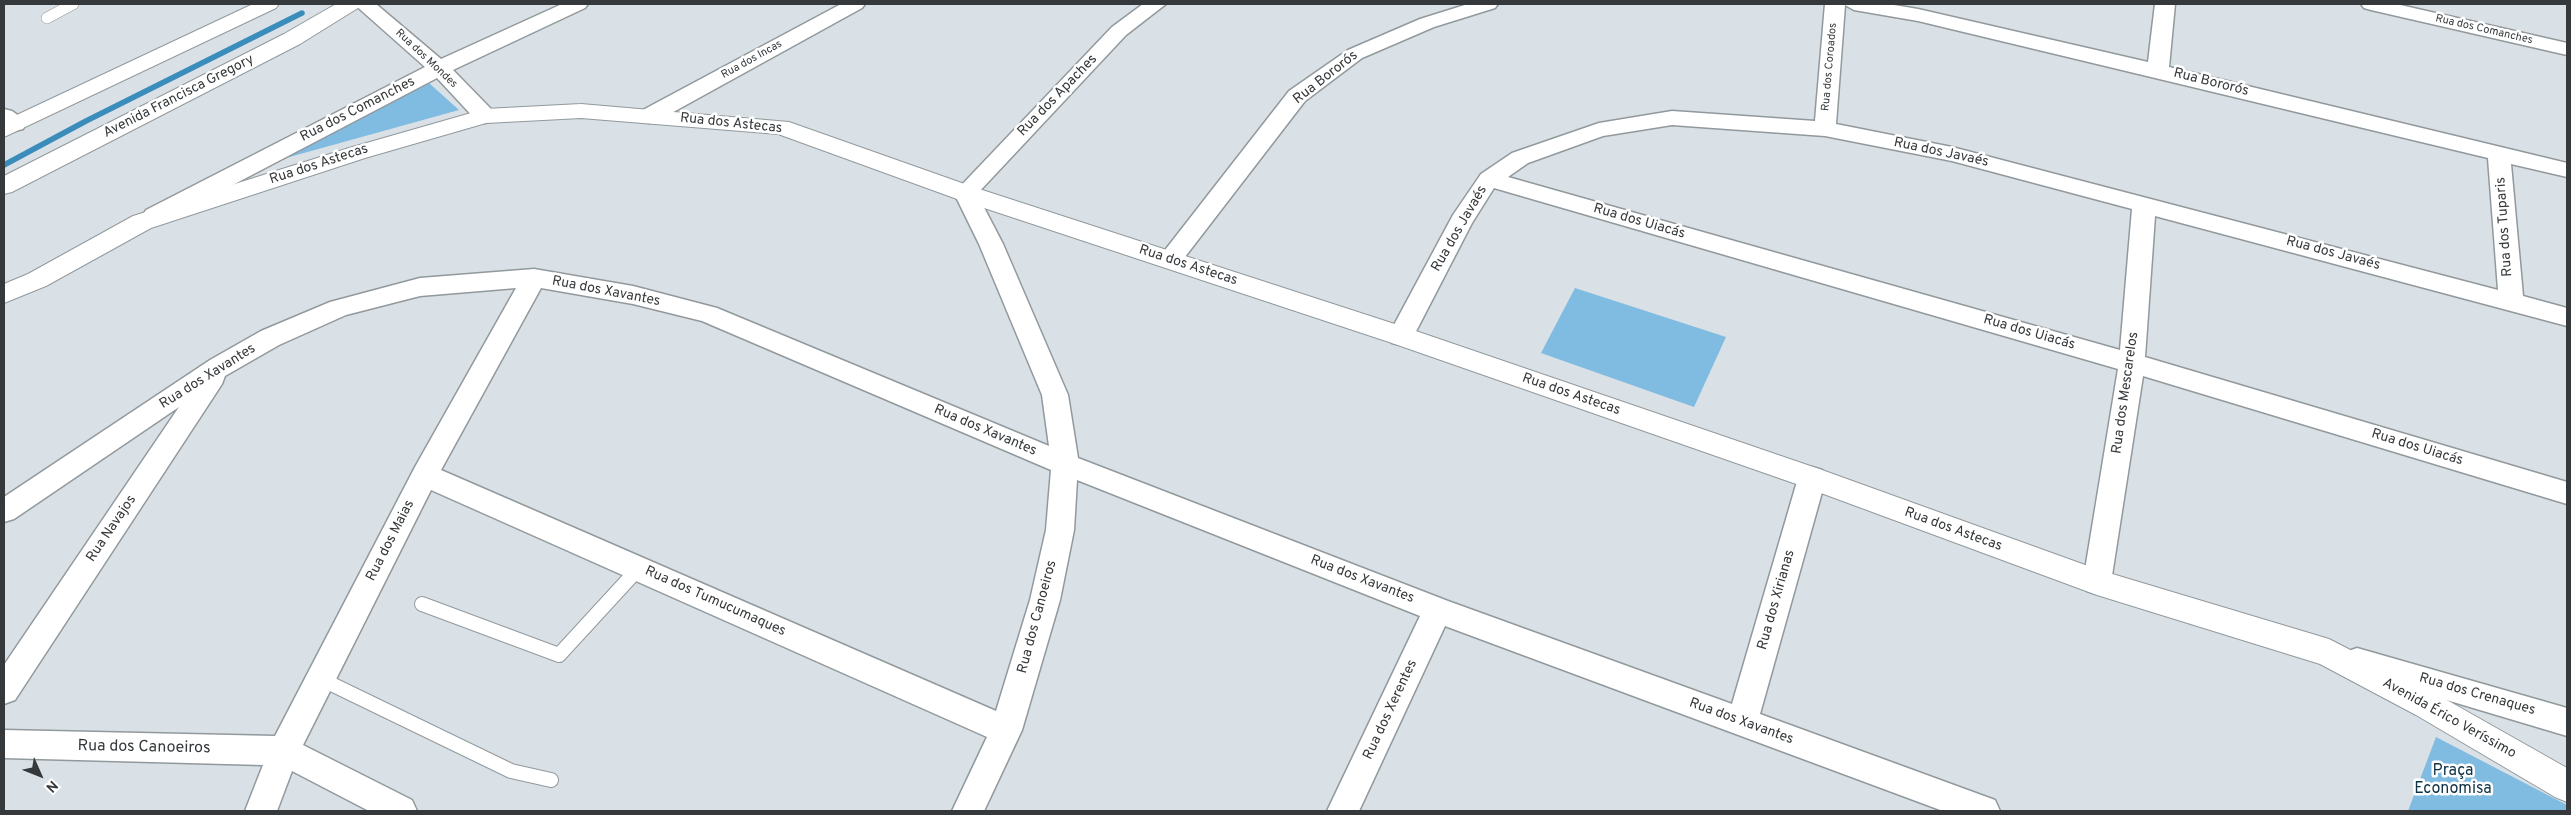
<!DOCTYPE html>
<html>
<head>
<meta charset="utf-8">
<style>
  body { margin:0 }
  #map { position:relative; width:2571px; height:815px; overflow:hidden; background:#d9e1e6; font-family:Overpass,sans-serif }
  canvas { display:block }
  .frame { position:absolute; inset:0; border:5px solid #36393b; pointer-events:none }
  .north { position:absolute; left:15px; top:750px; width:50px; height:50px; -webkit-text-stroke:4px #fff; paint-order:stroke; rotate:134deg; font-size:14px; font-weight:700; line-height:20px; text-align:center; color:#36393b }
  .north::after { content:''; display:block; margin:auto; width:18px; height:22px; background:#36393b; clip-path:polygon(50% 0,100% 100%,50% 72%,0 100%) }
</style>
</head>
<body>
<div id="map">
<canvas width="2571" height="815"></canvas>
<div class="frame"></div>
<div class="north">N</div>
</div>
<script>
const c = document.querySelector('canvas').getContext('2d');
c.lineJoin = 'round';
function fillPath(path, color) { c.fillStyle = color; c.fill(path, 'evenodd'); }
const shape = rows => new Path2D(rows.map(r => 'M' + r).join(''));
function stroke(path, color, width, dash) { c.strokeStyle = color; c.lineWidth = width; c.lineCap = dash ? 'butt' : 'round'; c.setLineDash(dash || []); c.stroke(path); }
function write(font, color, halo, rows, align = 'center') {
  c.font = font + ' Overpass,sans-serif'; c.lineWidth = 5; c.setLineDash([]); c.textBaseline = 'middle'; c.strokeStyle = halo; c.fillStyle = color; for (const [text, x, y, turn = 0] of rows) {
    c.save(); c.translate(x, y); c.rotate((+turn || 0) * Math.PI / 180); c.textAlign = isNaN(turn) ? turn : align; if (halo) c.strokeText(text, 0, 0); c.fillText(text, 0, 0); c.restore();
  }
}
fillPath(shape([
  [429,83,459,110,275,161],
  [1575,288,1726,337,1694,407,1541,353],
  [2436,737,2567,805,2567,811,2408,811]
]), '#80bbe1');
stroke(shape([
  [4,165,86,121,302,13]
]), '#3a8cbb', 5.5);
const laneFar1 = shape([
  [47,18,73,4]
]);
const lane = shape([
  [422,604,559,655,638,569],
  [321,679,511,771,551,780]
]);
const street = shape([
  [354,4,376,4,441,59,562,4,588,4,585,8,453,70,493,111,496,116,493,121,485,123,477,121,437,78,162,222,154,224,146,222,142,216,146,210,425,67,354,4],
  [841,4,865,4,862,8,657,121,649,123,641,121,638,116,641,111,841,4],
  [1143,4,1166,4,1126,35,977,194,1003,244,1068,395,1078,458,1448,601,1732,704,1798,478,1802,470,1812,467,1822,470,1826,478,1760,714,1995,800,2000,811,1943,811,1445,626,1359,811,1327,811,1420,616,1077,480,1074,530,1060,600,1022,730,984,811,952,811,987,737,431,490,303,745,412,800,417,811,369,811,292,771,277,811,245,811,263,765,4,758,4,730,275,736,415,467,516,288,420,296,346,315,279,345,225,376,222,384,15,700,4,704,4,665,179,407,14,519,4,522,4,497,210,360,261,331,330,302,420,278,534,269,633,286,717,308,1049,446,1042,395,979,244,954,193,1112,27,1143,4],
  [541,288,633,304,702,321,1051,470,1046,530,1030,600,996,711,441,470,541,288],
  [1468,4,1498,4,1495,8,1434,27,1362,58,1305,101,1178,266,1170,268,1162,266,1158,260,1162,254,1289,91,1348,50,1420,19,1468,4],
  [1825,4,1888,4,1918,9,2148,62,2155,4,2175,4,2169,67,2567,163,2567,177,2511,164,2523,296,2567,308,2567,326,2155,216,2145,357,2567,482,2567,504,2143,376,2111,582,2107,591,2097,594,2087,591,2083,582,2118,369,1494,188,1472,223,1410,343,1401,345,1392,343,1388,336,1453,215,1481,174,1512,153,1599,123,1672,111,1815,121,1825,4],
  [1845,5,1854,10,1918,21,2488,158,2498,290,1952,147,1836,124,1845,5],
  [1672,125,1825,136,1952,161,2132,209,2120,350,1508,177,1528,163,1603,136,1672,125],
  [2361,4,2396,4,2567,43,2567,55,2371,10,2364,8,2361,4],
  [4,109,12,111,23,119,26,124,23,129,15,131,4,126,4,109],
  [2357,648,2567,708,2567,736,2346,670,2342,661,2346,652,2357,648]
]);
const secondary = shape([
  [253,4,279,4,276,8,4,137,4,121,253,4],
  [336,4,361,4,358,8,300,44,12,192,4,194,4,176,284,34,336,4],
  [581,104,789,122,973,187,1410,329,1822,470,2099,570,2329,639,2438,695,2567,768,2567,802,2555,797,2416,715,2320,664,2097,595,1802,486,1392,343,957,199,778,134,581,118,486,123,365,158,151,228,46,286,4,303,4,284,28,274,133,216,349,148,485,109,581,104]
]);
stroke(laneFar1, '#92999d', 12);
stroke(lane, '#92999d', 16);
stroke(street, '#92999d', 3);
stroke(secondary, '#92999d', 2);
stroke(laneFar1, '#fff', 11);
stroke(lane, '#fff', 14);
fillPath(street, '#fff');
fillPath(secondary, '#fff');
write('11px', '#36393b', '#fff', [
  ["Rua dos Comanches",2484,30,13],
  ["Rua dos Mondes",426,59,43],
  ["Rua dos Incas",752,60,-29],
  ["Rua dos Coroados",1830,67,-85]
]);
write('14px', '#36393b', '#fff', [
  ["Rua Bororós",1326,78,-38],
  ["Rua Bororós",2211,83,14],
  ["Rua dos Apaches",1058,96,-46],
  ["Avenida Francisca Gregory",179,97,-27],
  ["Rua dos Comanches",358,110,-27],
  ["Rua dos Astecas",731,124,6],
  ["Rua dos Javaés",1941,153,12],
  ["Rua dos Astecas",319,165,-18],
  ["Rua dos Uiacás",1639,222,16],
  ["Rua dos Tuparis",2505,227,-94],
  ["Rua dos Javaés",1460,229,-60],
  ["Rua dos Javaés",2333,254,15],
  ["Rua dos Astecas",1188,266,18],
  ["Rua dos Xavantes",606,292,11],
  ["Rua dos Uiacás",2029,333,16],
  ["Rua dos Xavantes",208,377,-32],
  ["Rua dos Mescarelos",2126,393,-82],
  ["Rua dos Astecas",1571,395,19],
  ["Rua dos Xavantes",985,431,23],
  ["Rua dos Uiacás",2417,448,17],
  ["Rua Navajos",112,529,-56],
  ["Rua dos Astecas",1953,530,20],
  ["Rua dos Maias",391,541,-63],
  ["Rua dos Xavantes",1362,580,21],
  ["Rua dos Xirianas",1777,600,-74],
  ["Rua dos Tumucumaques",715,602,24],
  ["Rua dos Canoeiros",1038,617,-75],
  ["Rua dos Crenaques",2477,695,16],
  ["Rua dos Xerentes",1391,710,-65],
  ["Avenida Érico Veríssimo",2449,719,29],
  ["Rua dos Xavantes",1741,722,20]
]);
write('16px', '#36393b', '#fff', [
  ["Rua dos Canoeiros",144,748,1]
]);
write('16px', '#0e3246', '#fff', [
  ["Praça",2453,772],
  ["Economisa",2453,790]
]);
</script>
</body>
</html>
